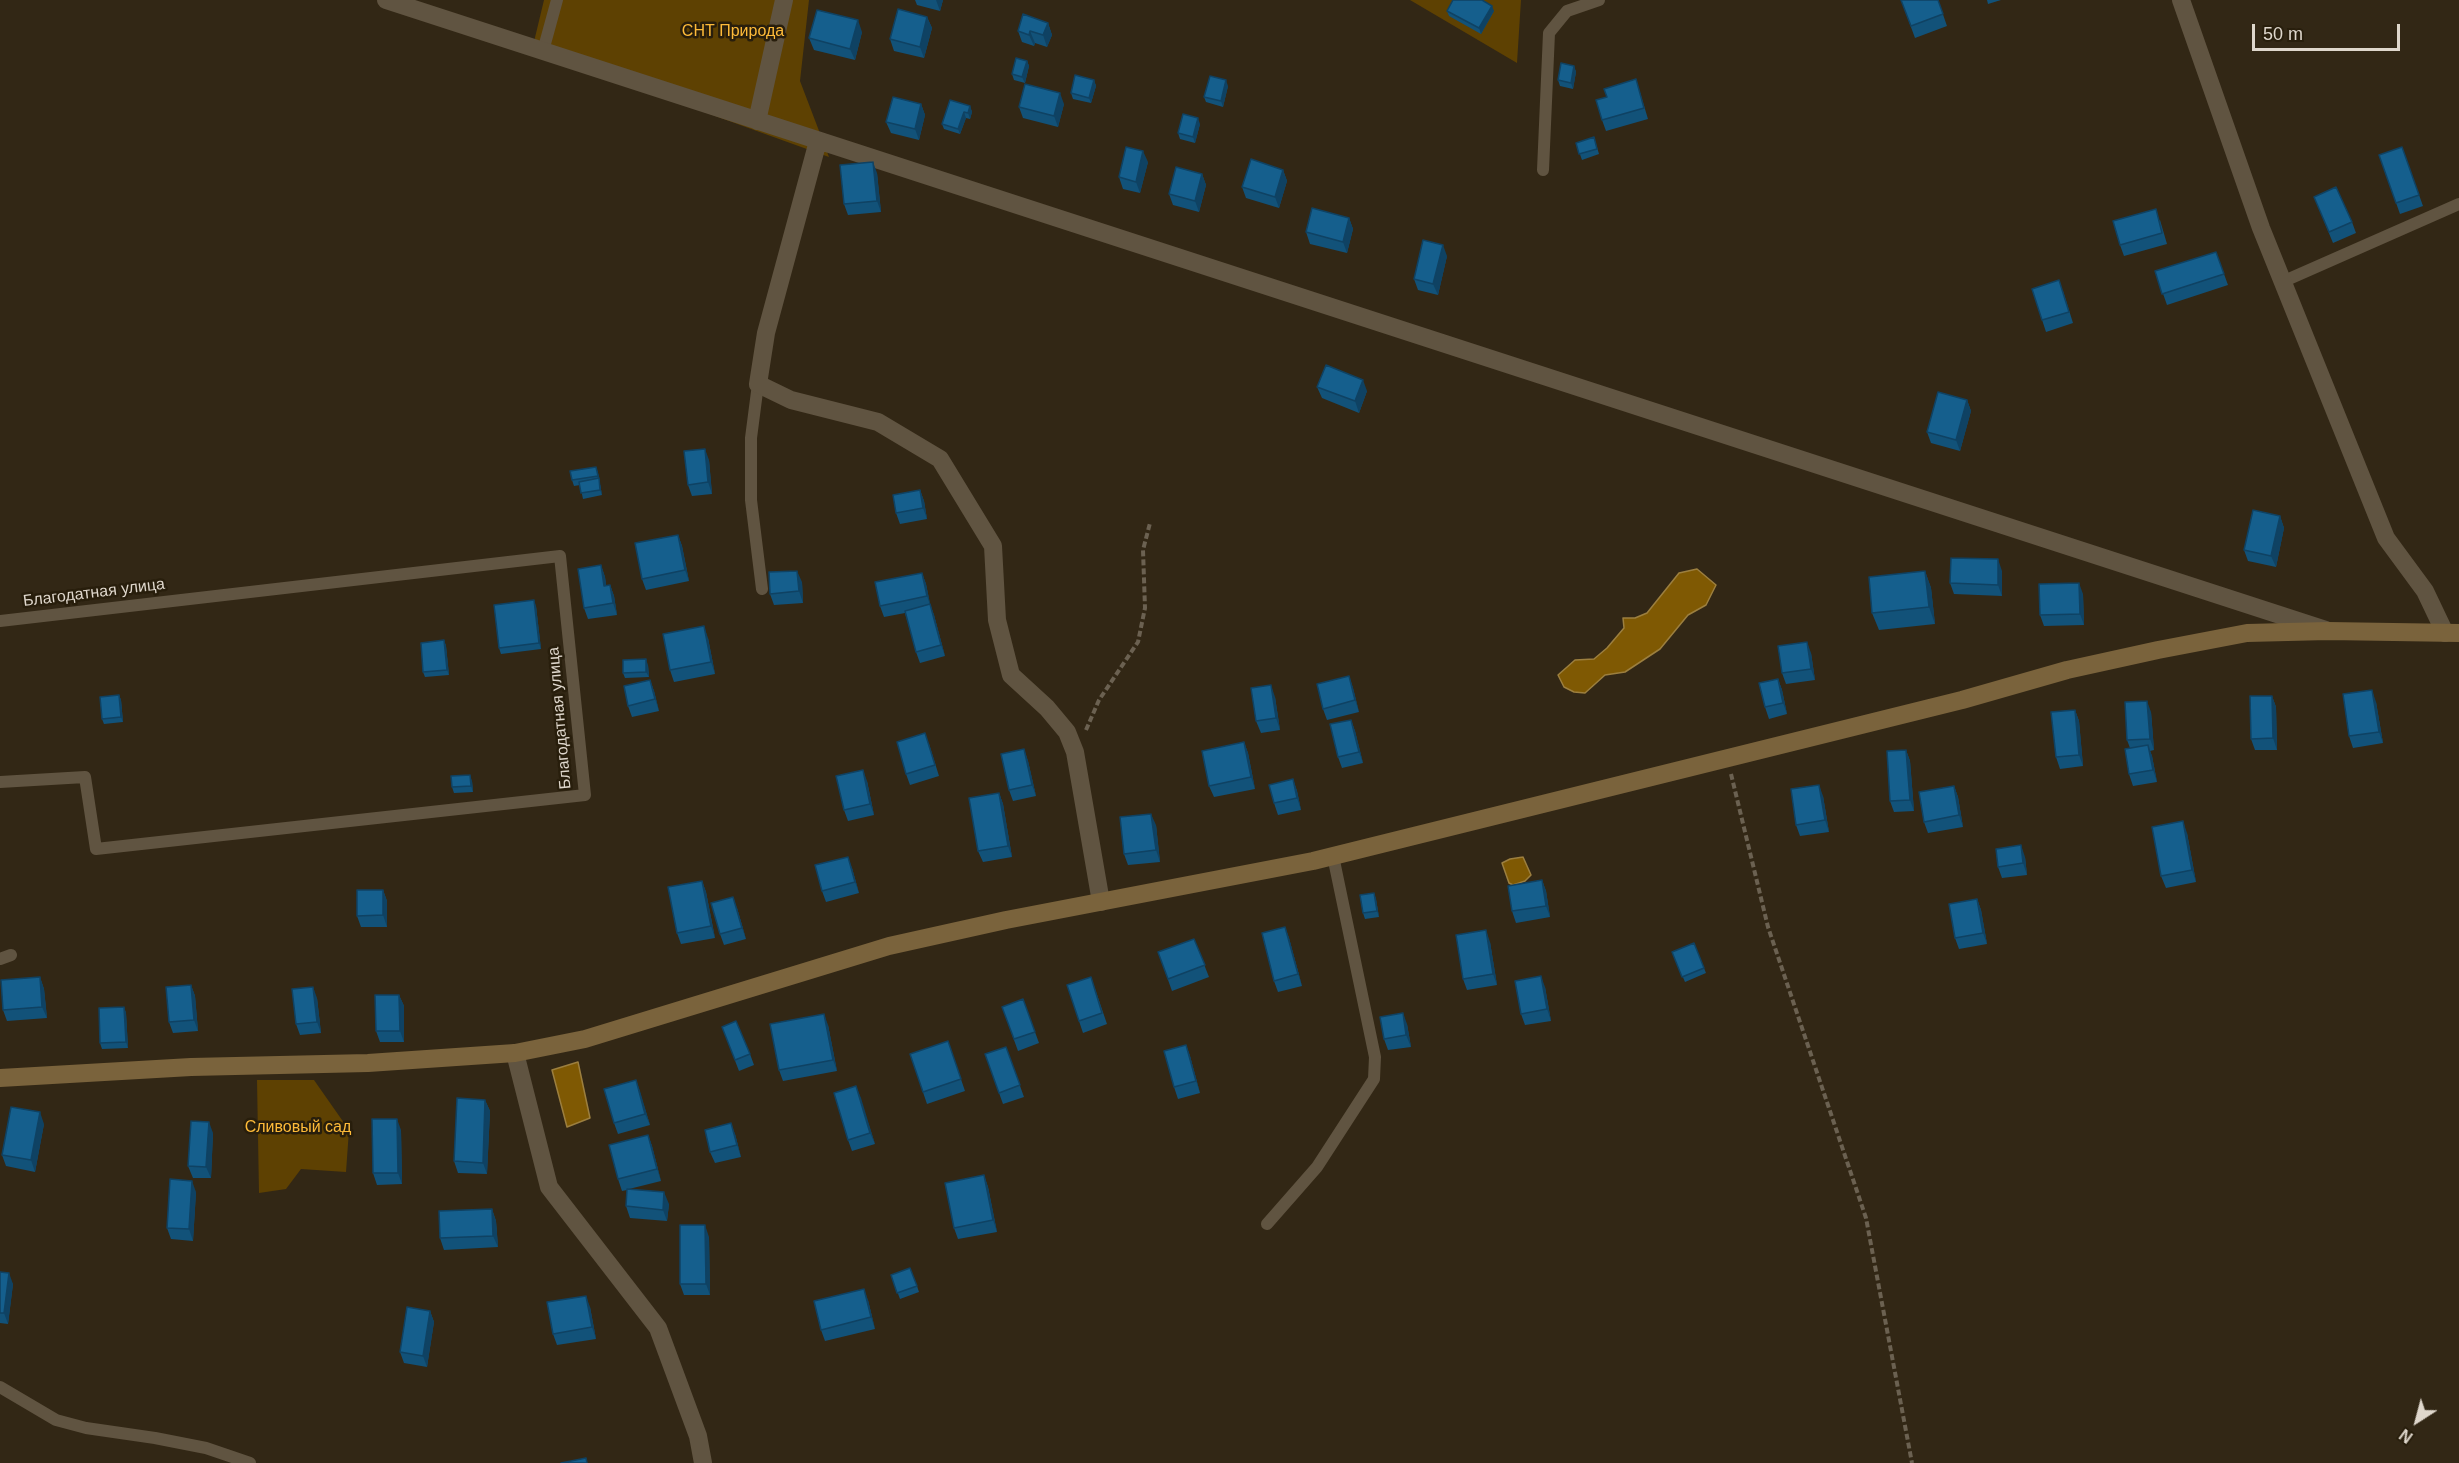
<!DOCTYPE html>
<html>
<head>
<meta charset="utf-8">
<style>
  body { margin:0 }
  #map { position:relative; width:2459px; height:1463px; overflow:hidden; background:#322715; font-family:Arial,sans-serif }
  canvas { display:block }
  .north { position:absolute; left:2387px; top:1391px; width:60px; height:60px; -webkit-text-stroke:4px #281e0c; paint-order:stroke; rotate:216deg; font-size:16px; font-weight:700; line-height:24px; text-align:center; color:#dfd7cc }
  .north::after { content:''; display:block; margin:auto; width:21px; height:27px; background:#dfd7cc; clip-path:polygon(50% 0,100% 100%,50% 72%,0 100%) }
  .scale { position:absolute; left:2252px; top:24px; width:148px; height:27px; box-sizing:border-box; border:3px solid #dfd7cc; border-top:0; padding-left:8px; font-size:18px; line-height:21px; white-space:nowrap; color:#dfd7cc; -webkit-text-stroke:4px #281e0c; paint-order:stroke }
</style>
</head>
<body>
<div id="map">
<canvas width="2459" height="1463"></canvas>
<div class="north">N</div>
<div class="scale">50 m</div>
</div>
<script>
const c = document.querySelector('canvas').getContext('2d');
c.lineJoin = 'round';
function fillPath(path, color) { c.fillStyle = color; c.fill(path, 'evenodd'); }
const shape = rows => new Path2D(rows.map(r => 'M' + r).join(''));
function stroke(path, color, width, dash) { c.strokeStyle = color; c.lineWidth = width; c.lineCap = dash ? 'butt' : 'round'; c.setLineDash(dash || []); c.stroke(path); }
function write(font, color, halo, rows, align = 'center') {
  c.font = font + ' Arial,sans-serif'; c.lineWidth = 5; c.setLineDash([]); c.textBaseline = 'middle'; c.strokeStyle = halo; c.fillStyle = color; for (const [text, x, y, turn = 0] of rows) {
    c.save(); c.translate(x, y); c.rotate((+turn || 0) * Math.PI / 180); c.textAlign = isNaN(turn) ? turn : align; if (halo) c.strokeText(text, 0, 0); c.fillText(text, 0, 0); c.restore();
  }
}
fillPath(shape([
  [544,0,809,0,800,81,829,157,532,50],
  [1410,0,1521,0,1517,63],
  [257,1080,314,1080,349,1130,346,1172,301,1169,286,1189,259,1193]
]), '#5e4102');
const water = shape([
  [1697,569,1716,585,1706,605,1688,615,1660,649,1625,672,1605,675,1585,693,1574,692,1564,687,1558,675,1575,660,1594,659,1607,648,1624,628,1623,618,1635,618,1647,613,1679,573,1697,569],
  [1523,857,1531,875,1525,881,1513,885,1509,883,1502,863,1510,859,1523,857],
  [578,1062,590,1118,567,1127,552,1070,578,1062]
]);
fillPath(water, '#7f5903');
stroke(water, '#9c7f3f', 1.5);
stroke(shape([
  [1086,730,1099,700,1138,642,1145,608,1143,550,1150,523],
  [1731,774,1768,927,1866,1218,1912,1463]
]), '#6b6151', 4, [6, 3]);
stroke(shape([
  [543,51,557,0],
  [1543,170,1549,33,1567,11,1599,0],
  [2282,282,2459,204],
  [758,384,751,438,751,500,762,589],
  [0,621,560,556,585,795,96,849,85,777,0,782],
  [0,959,11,955],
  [1267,1224,1317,1167,1374,1079,1375,1057,1333,856],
  [0,1387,56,1420,86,1428,155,1438,206,1448,250,1463]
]), '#605441', 12);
stroke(shape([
  [386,0,2326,630],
  [2181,0,2261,228,2386,538,2425,591,2445,633],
  [757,121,784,0],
  [818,141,766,333,758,384,791,400,878,422,940,459,993,546,997,620,1011,675,1047,708,1067,732,1075,752,1101,902],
  [515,1053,549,1187,658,1328,698,1436,703,1463]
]), '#605441', 18);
stroke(shape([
  [0,1078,191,1067,368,1063,515,1053,585,1039,889,946,1006,920,1313,861,1962,700,2067,670,2158,650,2247,633,2328,631,2459,633]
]), '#7a633c', 18);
fillPath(shape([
  [915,0,943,0,940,11,917,5],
  [1901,0,1938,0,1947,26,1915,38],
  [1987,0,2001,0,1988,4],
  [1447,11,1494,11,1481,34,1449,16],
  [927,17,932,28,924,58,894,51,890,39],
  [1048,23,1052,35,1047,47,1035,43,1034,46,1022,42,1018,31],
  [862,32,855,60,814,50,809,38],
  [1027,61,1029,66,1025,83,1014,80,1012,74],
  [1574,66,1576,72,1573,89,1560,86,1558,80],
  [1636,79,1648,119,1606,131,1602,120,1607,97],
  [1094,80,1096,86,1091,103,1073,99,1071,93],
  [1228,86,1223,107,1206,102,1204,97],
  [921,104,925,115,919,140,891,133,886,122],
  [1064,104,1058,127,1023,118,1019,107],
  [970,106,972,112,970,119,966,118,960,134,944,129,942,124],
  [1200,124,1195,143,1180,139,1178,133],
  [1594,137,1599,154,1582,160,1576,143],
  [2402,147,2423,206,2400,214,2379,155],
  [1148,162,1140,193,1123,189,1119,177],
  [1283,170,1287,181,1279,208,1246,198,1242,187],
  [877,173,881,212,848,215,844,204],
  [1202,174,1206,185,1199,212,1173,205,1169,194],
  [2314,197,2352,222,2356,233,2333,243],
  [1349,218,1353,229,1347,253,1310,244,1306,232],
  [2160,220,2167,244,2124,256,2120,245],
  [2216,252,2228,285,2167,305,2155,271],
  [1447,256,1438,295,1418,290,1414,279],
  [2032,289,2063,291,2073,323,2046,332],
  [1317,387,1367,391,1359,413,1322,398],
  [1967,400,1971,411,1960,451,1931,443,1927,432],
  [709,460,712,494,692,496,688,485],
  [596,467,598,473,602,495,583,499,580,485,574,486,572,480],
  [920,490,924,501,927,519,900,524,896,513],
  [2280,516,2284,528,2276,567,2248,561,2244,550],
  [678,535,682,546,689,581,646,590,642,579],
  [601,565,605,577,606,585,610,585,614,596,617,615,588,619,584,608],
  [1925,571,1931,588,1935,624,1879,630,1872,613],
  [2002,571,2002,596,1954,594,1950,583],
  [922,573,926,584,930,604,934,615,945,656,920,663,916,652,905,613,884,617,880,606],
  [802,582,803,603,774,605,770,594],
  [2083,594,2084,625,2044,626,2040,615],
  [536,606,541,649,501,654,499,648],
  [708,638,715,674,674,682,670,670],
  [444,640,446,646,449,675,425,677,423,672],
  [1811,653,1815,680,1786,684,1782,673],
  [648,665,649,677,625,678,623,673],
  [1349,676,1353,688,1359,712,1327,720,1323,709],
  [1778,679,1782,690,1787,714,1769,719,1765,707],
  [650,680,654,691,659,711,632,717,628,706],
  [119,695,121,700,123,722,104,724,102,719],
  [2272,696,2276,707,2277,750,2255,750,2251,739],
  [1275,697,1280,730,1261,733,1256,721],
  [2376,702,2383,743,2353,748,2349,736],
  [2075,710,2079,721,2083,766,2060,769,2056,757],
  [2151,712,2154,750,2150,751,2152,756,2157,782,2133,786,2129,774,2130,748,2127,740],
  [1351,720,1355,731,1363,763,1342,768,1338,757],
  [1244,742,1248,753,1255,789,1214,797,1209,786],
  [929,744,939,776,910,785,906,774],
  [1024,749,1028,761,1036,796,1013,801,1009,790],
  [1906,750,1910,761,1914,811,1894,812,1890,801],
  [1293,779,1297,791,1301,810,1278,815,1274,803],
  [472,781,473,792,454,793,452,787],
  [867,781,874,815,848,821,844,810],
  [1954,786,1958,797,1963,827,1928,833,1924,822],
  [999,793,1003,804,1012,857,983,862,978,851],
  [1823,796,1829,832,1800,836,1796,825],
  [1156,825,1160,862,1128,865,1124,854],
  [2187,833,2196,882,2166,888,2161,876],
  [2025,857,2027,875,2002,878,1998,867],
  [852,868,859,893,826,902,822,891],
  [1542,880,1546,891,1550,917,1516,923,1512,911],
  [702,881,706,892,715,938,681,944,677,933],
  [383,890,387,901,387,927,361,927,357,916],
  [1374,893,1376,899,1379,917,1365,919,1363,913],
  [1977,899,1981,910,1987,944,1959,949,1955,938],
  [737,908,746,939,724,945,720,934],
  [1285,927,1289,938,1302,986,1278,992,1274,981],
  [1194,939,1209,977,1172,991,1158,952],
  [1490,942,1497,985,1467,990,1463,979],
  [1694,943,1706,973,1685,982,1672,952],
  [40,977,44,989,47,1018,7,1021,3,1010],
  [1091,977,1107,1024,1083,1033,1067,985],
  [191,985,195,996,198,1031,173,1033,169,1022],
  [1545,987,1551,1021,1525,1025,1521,1014],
  [399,995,404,1006,404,1042,380,1042,376,1031],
  [317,998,321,1033,300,1035,296,1024],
  [1023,999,1039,1043,1018,1051,1002,1007],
  [124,1007,126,1013,128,1048,102,1049,100,1043],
  [1407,1024,1411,1047,1388,1050,1384,1039],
  [828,1025,837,1071,783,1081,779,1070],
  [722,1027,750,1054,754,1065,739,1071],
  [948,1041,965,1091,927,1104,910,1054],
  [1186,1045,1190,1056,1200,1093,1178,1099,1174,1087],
  [1006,1047,1024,1097,1003,1104,985,1054],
  [636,1080,650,1125,618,1134,614,1123],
  [856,1086,875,1144,852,1151,848,1140],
  [485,1100,490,1111,487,1174,458,1173,454,1161],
  [44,1124,35,1172,6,1166,2,1155],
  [401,1130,402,1184,377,1185,373,1173],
  [213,1133,211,1178,193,1178,188,1166],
  [735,1134,741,1157,715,1163,710,1152],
  [648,1135,652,1146,661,1181,629,1189,669,1204,667,1221,630,1218,626,1206,627,1190,622,1191,618,1179],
  [984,1175,988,1187,997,1232,958,1239,954,1228],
  [196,1192,193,1241,171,1239,167,1228],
  [492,1209,496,1221,498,1247,444,1250,440,1238],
  [709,1237,710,1295,684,1295,680,1284],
  [0,1272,13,1284,8,1324,0,1323],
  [891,1275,917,1286,919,1292,900,1299],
  [868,1300,875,1329,825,1341,821,1330],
  [590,1307,596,1339,557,1345,553,1334],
  [430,1311,434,1322,427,1367,404,1363,400,1352]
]), '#125279');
fillPath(shape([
  [936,0,943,0,940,11],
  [1492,6,1494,11,1481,34,1479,28],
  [927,17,932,28,924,58,920,47],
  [858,20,862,32,855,60,850,49],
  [1048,23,1052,35,1047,47,1043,35],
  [1030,31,1035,43,1034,46,1029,35],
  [1027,61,1029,66,1025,83,1022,77],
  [1574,66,1576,72,1573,89,1571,83],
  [1094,80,1096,86,1091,103,1089,98],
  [1226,80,1228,86,1223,107,1221,101],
  [1060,93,1064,104,1058,127,1054,116],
  [921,104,925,115,919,140,915,129],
  [970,106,972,112,970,119,968,113],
  [964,112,966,118,960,134,958,129],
  [1198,118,1200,124,1195,143,1193,137],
  [1143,151,1148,162,1140,193,1136,182],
  [873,162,877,173,881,212,877,201],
  [1283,170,1287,181,1279,208,1275,197],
  [1202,174,1206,185,1199,212,1195,201],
  [1349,218,1353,229,1347,253,1343,242],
  [1443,245,1447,256,1438,295,1433,284],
  [1363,380,1367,391,1359,413,1355,401],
  [1967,400,1971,411,1960,451,1956,440],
  [705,449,709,460,712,494,708,482],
  [596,467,598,473,602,495,600,490],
  [920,490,924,501,927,519,923,508],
  [2280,516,2284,528,2276,567,2271,556],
  [678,535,682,546,689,581,685,570],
  [1998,559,2002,571,2002,596,1998,585],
  [601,565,605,577,608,597,604,586],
  [797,571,802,582,803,603,799,591],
  [1925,571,1931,588,1935,624,1929,607],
  [922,573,926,584,931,608,927,596],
  [2079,583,2083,594,2084,625,2080,614],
  [610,585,614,596,617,615,613,603],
  [534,600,536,606,541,649,539,643],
  [930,604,934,615,945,656,941,645],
  [704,626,708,638,715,674,711,662],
  [444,640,446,646,449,675,447,670],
  [1807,642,1811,653,1815,680,1811,669],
  [646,659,648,665,649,677,646,672],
  [1349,676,1353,688,1359,712,1355,700],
  [1778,679,1782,690,1787,714,1783,703],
  [650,680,654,691,659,711,655,699],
  [1271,685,1275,697,1280,730,1276,718],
  [2372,690,2376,702,2383,743,2379,732],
  [119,695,121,700,123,722,121,717],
  [2272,696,2276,707,2277,750,2273,738],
  [2147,701,2151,712,2154,750,2150,739],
  [2075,710,2079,721,2083,766,2079,755],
  [1351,720,1355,731,1363,763,1359,752],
  [1244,742,1248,753,1255,789,1251,777],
  [2148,745,2152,756,2157,782,2153,770],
  [1024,749,1028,761,1036,796,1032,785],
  [1906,750,1910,761,1914,811,1910,800],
  [863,770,867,781,874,815,870,804],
  [470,775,472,781,473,792,471,786],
  [1293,779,1297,791,1301,810,1297,798],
  [1819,785,1823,796,1829,832,1825,820],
  [1954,786,1958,797,1963,827,1959,815],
  [999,793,1003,804,1012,857,1008,846],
  [1151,814,1156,825,1160,862,1156,850],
  [2183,821,2187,833,2196,882,2192,870],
  [2021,845,2025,857,2027,875,2023,863],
  [848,857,852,868,859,893,855,882],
  [1542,880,1546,891,1550,917,1546,906],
  [702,881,706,892,715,938,711,926],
  [383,890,387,901,387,927,383,915],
  [1374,893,1376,899,1379,917,1377,911],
  [733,897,737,908,746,939,742,928],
  [1977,899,1981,910,1987,944,1983,933],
  [1285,927,1289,938,1302,986,1298,974],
  [1486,930,1490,942,1497,985,1493,974],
  [1541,976,1545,987,1551,1021,1547,1009],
  [40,977,44,989,47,1018,42,1007],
  [191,985,195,996,198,1031,194,1020],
  [313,987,317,998,321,1033,317,1022],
  [399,995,404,1006,404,1042,400,1031],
  [124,1007,126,1013,128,1048,126,1042],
  [1403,1013,1407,1024,1411,1047,1406,1035],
  [824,1014,828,1025,837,1071,833,1060],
  [1186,1045,1190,1056,1200,1093,1196,1081],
  [636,1080,640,1091,650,1125,645,1114],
  [856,1086,861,1098,875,1144,870,1133],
  [485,1100,490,1111,487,1174,483,1163],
  [40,1112,44,1124,35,1172,31,1160],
  [397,1119,401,1130,402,1184,398,1173],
  [209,1122,213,1133,211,1178,206,1167],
  [731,1123,735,1134,741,1157,737,1145],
  [648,1135,652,1146,661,1181,657,1169],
  [984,1175,988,1187,997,1232,993,1220],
  [192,1181,196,1192,193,1241,189,1229],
  [664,1192,669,1204,667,1221,663,1210],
  [492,1209,496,1221,498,1247,493,1236],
  [705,1225,709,1237,710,1295,706,1284],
  [9,1273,13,1284,8,1324,4,1313],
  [864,1289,868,1300,875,1329,871,1317],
  [586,1296,590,1307,596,1339,592,1327],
  [430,1311,434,1322,427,1367,423,1356]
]), '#0f4263');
const building = shape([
  [1453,0,1482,0,1492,6,1479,28,1447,11,1453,0],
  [1901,0,1938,0,1943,14,1911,26,1901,0],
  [898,9,927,17,920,47,890,39,898,9],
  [817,10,858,20,850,49,809,38,817,10],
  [1023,14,1048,23,1043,35,1030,31,1029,35,1018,31,1023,14],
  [1016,58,1027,61,1022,77,1012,74,1016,58],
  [1561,63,1574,66,1571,83,1558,80,1561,63],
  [1075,75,1094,80,1089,98,1071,93,1075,75],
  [1210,76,1226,80,1221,101,1204,97,1210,76],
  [1636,79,1644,108,1602,120,1596,100,1607,97,1604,89,1636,79],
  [1025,84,1060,93,1054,116,1019,107,1025,84],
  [893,97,921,104,915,129,886,122,893,97],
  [950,100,970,106,968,113,964,112,958,129,942,124,950,100],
  [1183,114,1198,118,1193,137,1178,133,1183,114],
  [1594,137,1597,149,1579,154,1576,143,1594,137],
  [1126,147,1143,151,1136,182,1119,177,1126,147],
  [2402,147,2419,195,2396,203,2379,155,2402,147],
  [1251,159,1283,170,1275,197,1242,187,1251,159],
  [873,162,877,201,844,204,840,165,873,162],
  [1176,167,1202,174,1195,201,1169,194,1176,167],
  [2336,187,2352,222,2329,232,2314,197,2336,187],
  [1312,208,1349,218,1343,242,1306,232,1312,208],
  [2156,209,2162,233,2120,245,2113,221,2156,209],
  [1423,240,1443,245,1433,284,1414,279,1423,240],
  [2216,252,2224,274,2162,294,2155,271,2216,252],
  [2059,280,2069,312,2042,320,2032,289,2059,280],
  [1326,365,1363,380,1355,401,1317,387,1326,365],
  [1938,392,1967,400,1956,440,1927,432,1938,392],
  [705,449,708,482,688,485,684,451,705,449],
  [596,467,598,476,572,480,570,471,596,467],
  [599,478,600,490,581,493,579,482,599,478],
  [920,490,923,508,896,513,893,495,920,490],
  [2253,510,2280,516,2271,556,2244,550,2253,510],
  [678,535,685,570,642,579,635,543,678,535],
  [1951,558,1998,559,1998,585,1950,583,1951,558],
  [601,565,604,586,610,585,613,603,584,608,578,569,601,565],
  [797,571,799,591,770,594,769,572,797,571],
  [1925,571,1929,607,1872,613,1869,577,1925,571],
  [922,573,927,596,880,606,875,582,922,573],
  [2079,583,2080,614,2040,615,2039,584,2079,583],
  [534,600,539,643,499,648,494,605,534,600],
  [930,604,941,645,916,652,905,611,930,604],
  [704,626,711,662,670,670,663,634,704,626],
  [444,640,447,670,423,672,421,643,444,640],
  [1807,642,1811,669,1782,673,1778,646,1807,642],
  [646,659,646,672,623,673,623,660,646,659],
  [1349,676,1355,700,1323,709,1317,684,1349,676],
  [1778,679,1783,703,1765,707,1759,683,1778,679],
  [650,680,655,699,628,706,624,686,650,680],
  [1271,685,1276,718,1256,721,1251,688,1271,685],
  [2372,690,2379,732,2349,736,2343,694,2372,690],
  [119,695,121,717,102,719,100,697,119,695],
  [2250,696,2272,696,2273,738,2251,739,2250,696],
  [2147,701,2150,739,2127,740,2125,702,2147,701],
  [2075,710,2079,755,2056,757,2051,712,2075,710],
  [1351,720,1359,752,1338,757,1330,724,1351,720],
  [925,733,935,765,906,774,897,742,925,733],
  [1244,742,1251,777,1209,786,1202,751,1244,742],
  [2148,745,2153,770,2129,774,2125,749,2148,745],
  [1024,749,1032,785,1009,790,1001,754,1024,749],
  [1906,750,1910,800,1890,801,1887,751,1906,750],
  [863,770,870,804,844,810,836,776,863,770],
  [470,775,471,786,452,787,451,776,470,775],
  [1293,779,1297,798,1274,803,1269,785,1293,779],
  [1819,785,1825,820,1796,825,1791,789,1819,785],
  [1954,786,1959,815,1924,822,1919,792,1954,786],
  [999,793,1008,846,978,851,969,798,999,793],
  [1151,814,1156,850,1124,854,1120,817,1151,814],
  [2183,821,2192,870,2161,876,2152,827,2183,821],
  [2021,845,2023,863,1998,867,1996,849,2021,845],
  [848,857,855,882,822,891,815,865,848,857],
  [1542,880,1546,906,1512,911,1508,886,1542,880],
  [702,881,711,926,677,933,668,887,702,881],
  [357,890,383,890,383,915,357,916,357,890],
  [1374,893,1377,911,1363,913,1360,895,1374,893],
  [733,897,742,928,720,934,711,903,733,897],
  [1977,899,1983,933,1955,938,1949,904,1977,899],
  [1285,927,1298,974,1274,981,1262,933,1285,927],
  [1486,930,1493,974,1463,979,1456,935,1486,930],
  [1194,939,1205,965,1168,979,1158,952,1194,939],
  [1694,943,1704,968,1682,977,1672,952,1694,943],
  [1541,976,1547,1009,1521,1014,1515,981,1541,976],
  [40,977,42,1007,3,1010,1,980,40,977],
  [1091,977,1102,1013,1079,1021,1067,985,1091,977],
  [191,985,194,1020,169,1022,166,987,191,985],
  [313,987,317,1022,296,1024,292,989,313,987],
  [375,995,399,995,400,1031,376,1031,375,995],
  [1023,999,1035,1032,1014,1039,1002,1007,1023,999],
  [124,1007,126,1042,100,1043,99,1008,124,1007],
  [1403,1013,1406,1035,1384,1039,1380,1017,1403,1013],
  [824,1014,833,1060,779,1070,770,1024,824,1014],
  [736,1021,750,1054,735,1060,722,1027,736,1021],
  [948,1041,961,1079,923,1092,910,1054,948,1041],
  [1186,1045,1196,1081,1174,1087,1164,1051,1186,1045],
  [1006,1047,1020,1085,999,1093,985,1054,1006,1047],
  [636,1080,645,1114,614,1123,604,1089,636,1080],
  [856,1086,870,1133,848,1140,834,1093,856,1086],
  [457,1098,485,1100,483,1163,454,1161,457,1098],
  [11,1107,40,1112,31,1160,2,1155,11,1107],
  [372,1119,397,1119,398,1173,373,1173,372,1119],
  [191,1121,209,1122,206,1167,188,1166,191,1121],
  [731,1123,737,1145,710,1152,705,1130,731,1123],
  [648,1135,657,1169,618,1179,609,1145,648,1135],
  [984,1175,993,1220,954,1228,945,1183,984,1175],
  [170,1179,192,1181,189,1229,167,1228,170,1179],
  [627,1189,664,1192,663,1210,626,1206,627,1189],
  [492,1209,493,1236,440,1238,439,1211,492,1209],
  [680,1225,705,1225,706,1284,680,1284,680,1225],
  [910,1268,917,1286,897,1293,891,1275,910,1268],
  [0,1272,9,1273,4,1313,0,1313,0,1272],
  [864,1289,871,1317,821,1330,814,1301,864,1289],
  [586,1296,592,1327,553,1334,547,1302,586,1296],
  [407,1307,430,1311,423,1356,400,1352,407,1307],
  [586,1458,587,1463,561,1463,586,1458]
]);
fillPath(building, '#155f8d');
stroke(building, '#0f4263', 1.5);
write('16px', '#febb39', '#281e0c', [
  ["СНТ Природа",733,32],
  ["Сливовый сад",298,1128]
]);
write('16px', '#dfd7cc', '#281e0c', [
  ["Благодатная улица",94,593,-7],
  ["Благодатная улица",560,718,-95]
]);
</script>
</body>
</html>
